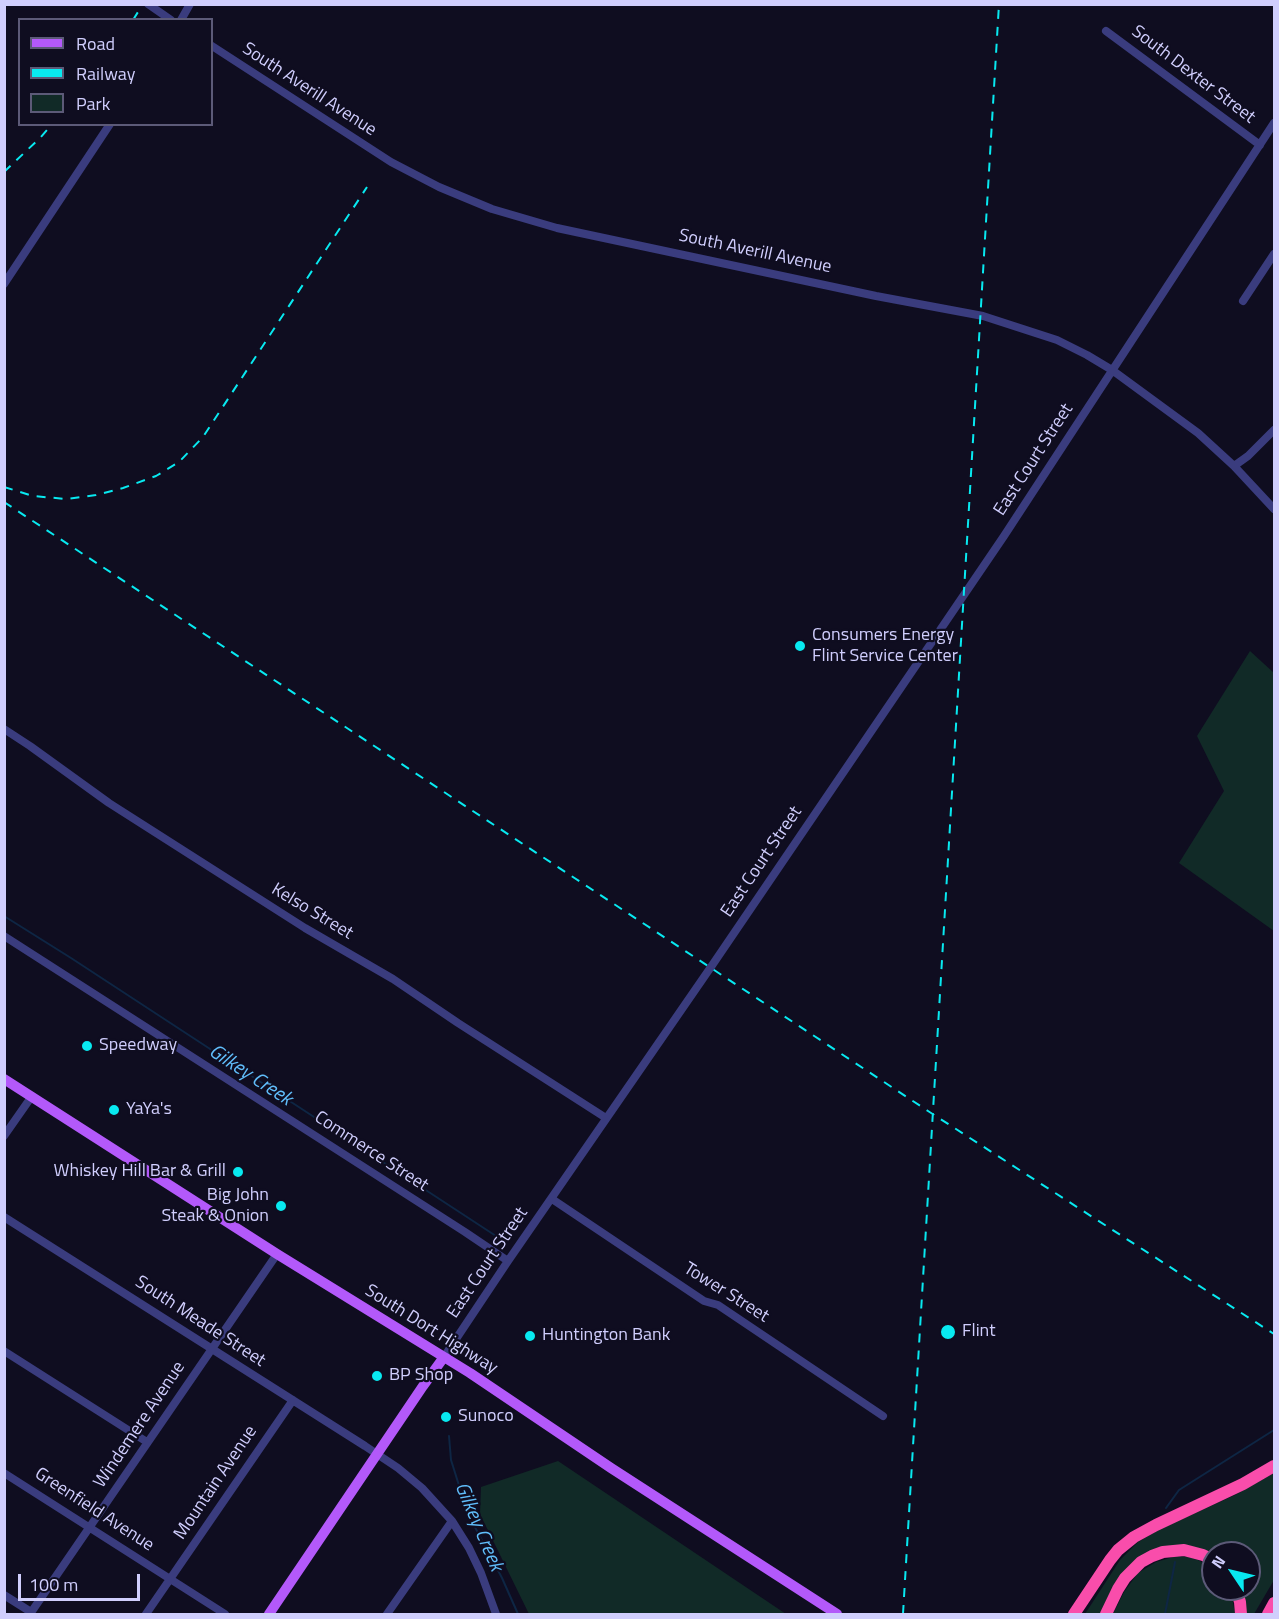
<!DOCTYPE html>
<html>
<head>
<meta charset="utf-8">
<style>
  body { margin:0 }
  #map { position:relative; width:1279px; height:1619px; overflow:hidden; background:#0f0d20; font-family:"Titillium Web",sans-serif }
  canvas { display:block }
  .frame { position:absolute; inset:0; border:6px solid #d0cefd; pointer-events:none }
  .legend { position:absolute; left:18px; top:18px; width:195px; height:108px; box-sizing:border-box; background:#0f0d20; border:2px solid #5c5a78; margin:0; padding:8px 10px; list-style:none; font-size:18px; color:#d0cefd }
  .legend li { display:flex; align-items:center; gap:12px; height:30px }
  .legend b { width:30px; border:2px solid #5c5a78 }
  .north { position:absolute; left:1201px; top:1541px; width:60px; height:60px; box-sizing:border-box; background:#0f0d20; border:2px solid #5c5a78; border-radius:50%; rotate:305deg; font-size:16px; font-weight:700; line-height:24px; text-align:center; color:#d0cefd }
  .north::after { content:''; display:block; margin:auto; width:21px; height:27px; background:#08e9f0; clip-path:polygon(50% 0,100% 100%,50% 72%,0 100%) }
  .scale { position:absolute; left:18px; top:1574px; width:122px; height:27px; box-sizing:border-box; border:3px solid #d0cefd; border-top:0; padding-left:8px; font-size:18px; line-height:21px; white-space:nowrap; color:#d0cefd; -webkit-text-stroke:4px #0f0d20; paint-order:stroke }
</style>
</head>
<body>
<div id="map">
<canvas width="1279" height="1619"></canvas>
<div class="frame"></div>
<ul class="legend">
<li><b style="height:8px;background:#b359fa"></b>Road</li>
<li><b style="height:8px;background:#08e9f0"></b>Railway</li>
<li><b style="height:16px;background:#112a27"></b>Park</li>
</ul>
<div class="north">N</div>
<div class="scale">100 m</div>
</div>
<script>
const c = document.querySelector('canvas').getContext('2d');
c.lineJoin = 'round';
function fillPath(path, color) { c.fillStyle = color; c.fill(path, 'evenodd'); }
const shape = rows => new Path2D(rows.map(r => 'M' + r).join(''));
function stroke(path, color, width, dash) { c.strokeStyle = color; c.lineWidth = width; c.lineCap = dash ? 'butt' : 'round'; c.setLineDash(dash || []); c.stroke(path); }
function write(font, color, halo, rows, align = 'center') {
  c.font = font + ' "Titillium Web",sans-serif'; c.lineWidth = 4.5; c.setLineDash([]); c.textBaseline = 'middle'; c.strokeStyle = halo; c.fillStyle = color; for (const [text, x, y, turn = 0] of rows) {
    c.save(); c.translate(x, y); c.rotate((+turn || 0) * Math.PI / 180); c.textAlign = isNaN(turn) ? turn : align; if (halo) c.strokeText(text, 0, 0); c.fillText(text, 0, 0); c.restore();
  }
}
fillPath(shape([
  [1250,651,1274,673,1274,931,1179,863,1224,791,1197,736],
  [558,1461,786,1614,529,1614,480,1514,481,1487],
  [1274,1473,1274,1580,1254,1614,1246,1614,1241,1589,1249,1589,1249,1553,1213,1553,1213,1555,1152,1551,1101,1614,1085,1614,1120,1560,1138,1542,1160,1529,1235,1495],
  [1177,1556,1188,1557,1198,1560,1213,1569,1213,1589,1229,1589,1232,1597,1235,1614,1113,1614,1124,1592,1138,1573,1156,1562]
]), '#112a27');
stroke(shape([
  [4,916,71,958,496,1236],
  [449,1436,451,1460,468,1514,502,1578,518,1614],
  [1166,1508,1179,1490,1274,1430],
  [1165,1614,1175,1562]
]), '#0e2644', 2);
stroke(shape([
  [148,4,171,20],
  [181,20,190,4],
  [1106,31,1260,145],
  [212,46,391,162,439,187,492,209,557,228,876,296,983,316,1057,340,1087,355,1112,370,1198,433,1234,466,1274,509],
  [4,284,110,124],
  [1243,301,1274,254],
  [1234,466,1248,456,1274,430],
  [4,729,30,746,109,803,305,928,393,979,458,1023,606,1118],
  [4,936,465,1232,508,1261],
  [4,1136,32,1096],
  [552,1199,704,1301,718,1305,883,1416],
  [4,1217,365,1446,398,1468,422,1488,452,1521,469,1548,481,1573,496,1614],
  [4,1351,147,1442],
  [444,1357,508,1261,713,964,1004,536,1274,123],
  [4,1473,225,1614],
  [4,1595,31,1612],
  [30,1614,277,1254],
  [146,1614,293,1400],
  [387,1614,452,1521]
]), '#3a3c7e', 8);
stroke(shape([
  [4,1079,277,1254,470,1373,611,1468,837,1614],
  [269,1614,423,1386,444,1357]
]), '#b359fa', 10);
stroke(shape([
  [1236,1589,1240,1602,1241,1614],
  [1074,1614,1110,1560,1118,1550,1134,1537,1156,1525,1243,1484,1274,1466],
  [1106,1614,1118,1589,1125,1578,1141,1562,1152,1556,1163,1552,1184,1550,1203,1555,1213,1560],
  [1268,1614,1274,1603]
]), '#f94dab', 12);
stroke(shape([
  [133,20,143,4],
  [4,172,41,137,52,124],
  [4,487,33,496,66,499,96,495,123,488,156,476,179,462,203,437,367,187],
  [4,502,928,1111,1274,1334],
  [903,1614,999,4]
]), '#08e9f0', 2, [9, 8]);
for (const [x, y, r, color] of [
  [800,646,6,"#08e9f0"],
  [87,1046,6,"#08e9f0"],
  [114,1110,6,"#08e9f0"],
  [238,1172,6,"#08e9f0"],
  [281,1206,6,"#08e9f0"],
  [948,1332,8,"#08e9f0"],
  [530,1336,6,"#08e9f0"],
  [377,1376,6,"#08e9f0"],
  [446,1417,6,"#08e9f0"]
]) { const dot = new Path2D(); dot.arc(x, y, r, 0, 2 * Math.PI); c.fillStyle = color; c.fill(dot); stroke(dot, '#0f0d20', 2); }
write('18px', '#d0cefd', '#0f0d20', [
  ["South Dexter Street",1193,75,37],
  ["South Averill Avenue",309,90,33],
  ["South Averill Avenue",755,252,12],
  ["East Court Street",1034,460,-57],
  ["East Court Street",762,862,-56],
  ["Kelso Street",312,912,31],
  ["Commerce Street",371,1152,33],
  ["East Court Street",488,1263,-56],
  ["Tower Street",726,1293,32],
  ["South Meade Street",200,1322,33],
  ["South Dort Highway",431,1330,32],
  ["Windemere Avenue",140,1425,-56],
  ["Mountain Avenue",216,1483,-56],
  ["Greenfield Avenue",94,1510,33]
]);
write('18px', '#d0cefd', '#0f0d20', [
  ["Consumers Energy",812,636],
  ["Flint Service Center",812,657],
  ["Speedway",99,1046],
  ["YaYa's",126,1110],
  ["Whiskey Hill Bar & Grill",226,1172,"right"],
  ["Big John",269,1196,"right"],
  ["Steak & Onion",269,1217,"right"],
  ["Flint",962,1332],
  ["Huntington Bank",542,1336],
  ["BP Shop",389,1376],
  ["Sunoco",458,1417]
], 'left');
write('italic 20px', '#60bdfa', '#0f0d20', [
  ["Gilkey Creek",250,1076,33],
  ["Gilkey Creek",478,1527,67]
]);
</script>
</body>
</html>
